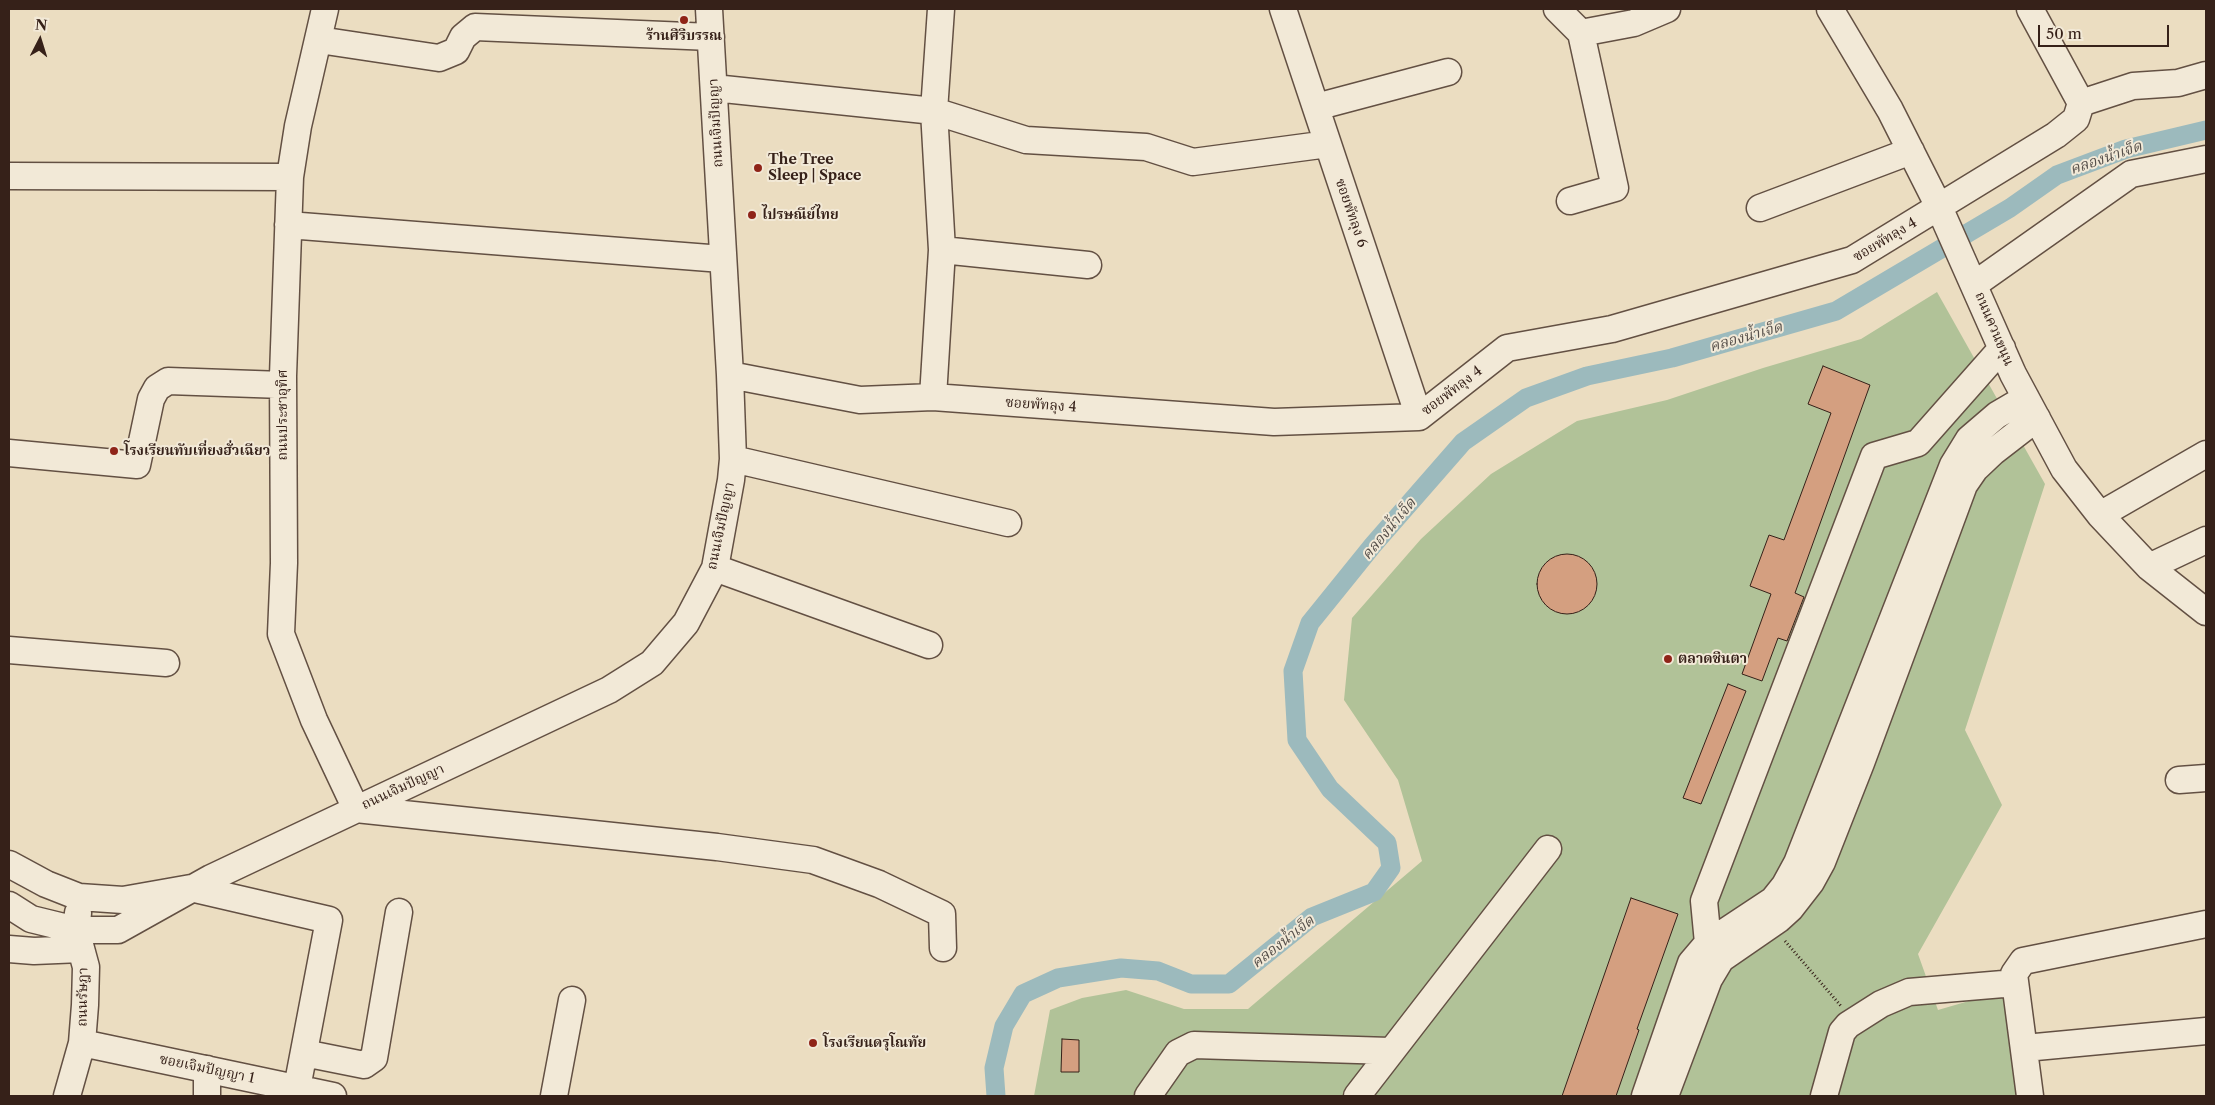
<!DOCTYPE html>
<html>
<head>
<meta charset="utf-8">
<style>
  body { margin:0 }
  #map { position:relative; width:2215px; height:1105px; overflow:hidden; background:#ebddc1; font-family:"Libre Caslon Text",serif }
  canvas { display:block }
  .frame { position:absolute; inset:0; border:10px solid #362119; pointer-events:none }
  .north { position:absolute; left:15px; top:15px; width:50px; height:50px; -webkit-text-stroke:4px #f2e9d7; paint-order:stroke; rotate:5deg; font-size:14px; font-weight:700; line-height:20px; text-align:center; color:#362119 }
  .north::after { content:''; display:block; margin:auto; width:18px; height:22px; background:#362119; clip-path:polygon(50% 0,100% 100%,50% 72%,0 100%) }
  .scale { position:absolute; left:2038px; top:25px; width:131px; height:22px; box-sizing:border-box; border:2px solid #362119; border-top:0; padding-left:6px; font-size:15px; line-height:18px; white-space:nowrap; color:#362119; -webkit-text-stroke:4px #f2e9d7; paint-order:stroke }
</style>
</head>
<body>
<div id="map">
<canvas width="2215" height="1105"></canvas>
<div class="frame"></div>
<div class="north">N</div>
<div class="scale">50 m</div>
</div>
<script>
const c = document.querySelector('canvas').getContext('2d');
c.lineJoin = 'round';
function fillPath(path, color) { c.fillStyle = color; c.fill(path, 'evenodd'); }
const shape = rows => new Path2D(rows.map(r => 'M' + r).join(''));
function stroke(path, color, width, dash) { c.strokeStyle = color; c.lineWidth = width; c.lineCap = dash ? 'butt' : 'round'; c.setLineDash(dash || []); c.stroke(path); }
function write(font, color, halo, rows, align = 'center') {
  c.font = font + ' "Libre Caslon Text","Noto Serif Thai",serif'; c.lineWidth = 4; c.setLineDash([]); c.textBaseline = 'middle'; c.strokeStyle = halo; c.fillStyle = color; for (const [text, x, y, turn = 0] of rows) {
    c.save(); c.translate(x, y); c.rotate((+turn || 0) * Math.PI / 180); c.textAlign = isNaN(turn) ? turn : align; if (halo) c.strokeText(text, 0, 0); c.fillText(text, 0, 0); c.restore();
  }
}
fillPath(shape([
  [1937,292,2045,484,1965,730,2002,805,1918,954,1938,1010,2010,989,2018,1096,1034,1096,1050,1010,1082,998,1126,990,1184,1009,1248,1009,1422,861,1398,780,1344,700,1352,618,1421,539,1491,474,1577,421,1667,400,1763,368,1861,339]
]), '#b1c298');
stroke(shape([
  [996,1096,994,1068,1004,1026,1023,994,1058,978,1121,968,1158,971,1191,984,1229,984,1312,917,1374,892,1391,868,1387,843,1330,789,1297,740,1293,671,1310,623,1373,545,1463,442,1526,398,1587,376,1672,358,1836,311,2010,208,2057,175,2126,149,2206,130]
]), '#9cbabd', 19);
const building = shape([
  [1823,366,1870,385,1795,593,1804,597,1787,641,1778,638,1762,681,1742,674,1771,594,1750,586,1769,535,1784,540,1831,413,1808,404,1823,366],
  '1537 584a30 30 0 1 1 60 0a30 30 0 1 1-60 0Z',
  [1728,684,1746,691,1701,804,1683,798,1728,684],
  [1631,898,1678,914,1637,1029,1639,1030,1616,1096,1562,1096,1631,898],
  [1062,1039,1079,1040,1079,1072,1061,1072,1062,1039]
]);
fillPath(building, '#d49f80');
stroke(building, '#362119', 1);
const minor = shape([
  [325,9,298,126,290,177,283,376,284,563,281,634,314,720,356,809,717,847,813,860,879,884,942,914,943,948],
  [1283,9,1419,417],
  [1557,9,1581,33,1634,23,1667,9],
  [1830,9,1890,110,1939,207,2013,374,2064,469,2100,515,2149,567,2206,612],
  [319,40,439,58,456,51,463,37,475,27,711,37],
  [714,88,934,111,1026,140,1146,147,1193,162,1328,144],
  [2081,103,2133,86,2178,83,2206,75],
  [1316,107,1448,72],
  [9,176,290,177],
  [1570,201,1615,188,1581,33],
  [1760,208,1911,151],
  [288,225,722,259],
  [942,250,1088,265],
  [1975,284,2131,174,2206,159],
  [730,375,860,400,933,397,1274,422,1419,417,1507,348,1612,329,1852,260,2056,135,2076,119,2081,103,2030,9],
  [933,397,942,250,934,111,941,9],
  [9,453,137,465,151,399,157,388,168,381,283,385],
  [733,459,1008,523],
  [2100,515,2206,454],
  [2149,567,2206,540],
  [715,568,929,645],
  [9,650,166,663],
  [2179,780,2206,778],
  [9,864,46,884,79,897,123,900,191,888,329,920,297,1088],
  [9,905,31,919,76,930,118,930,211,878,609,690,652,663,686,623,715,568,731,480,733,459,730,375,709,9],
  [1708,943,1704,901,1874,456,1918,443,2002,348],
  [9,949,34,951,81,949],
  [82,1043,333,1096],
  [2025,1048,2206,1031],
  [304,1053,364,1065,374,1058,399,912],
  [207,1069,207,1096],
  [67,1096,82,1043,85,1005,86,967,76,930,78,913],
  [554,1096,572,1000],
  [1148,1096,1178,1053,1194,1045,1390,1051],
  [1357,1096,1548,849],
  [1645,1096,1691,963,1708,943,1773,900,1785,885,1797,863,1953,465,1969,439,1997,415,2026,398],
  [1665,1096,1709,979,1721,959,1779,919,1790,909,1811,882,1822,862,1861,763,1964,485,1975,469,1993,452,2037,418],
  [1824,1096,1842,1032,1848,1025,1881,1004,1909,992,2015,983],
  [2030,1096,2014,974,2023,961,2206,924]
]);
stroke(minor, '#635043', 29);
stroke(shape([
  [1785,941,1841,1006]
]), '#362119', 3, [1, 2.5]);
stroke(minor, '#f2e9d7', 26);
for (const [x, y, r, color] of [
  [684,20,5,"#8f2418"],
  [758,168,5,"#8f2418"],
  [752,215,5,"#8f2418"],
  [114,451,5,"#8f2418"],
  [1668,659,5,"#8f2418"],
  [813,1043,5,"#8f2418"]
]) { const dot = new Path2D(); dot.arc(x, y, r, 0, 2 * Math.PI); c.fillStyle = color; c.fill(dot); stroke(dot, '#f2e9d7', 2); }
write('bold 14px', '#362119', '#f2e9d7', [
  ["ร้านศิริบรรณ",684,36,"center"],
  ["The Tree",768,160],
  ["Sleep | Space",768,176],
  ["ไปรษณีย์ไทย",762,215],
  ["โรงเรียนทับเที่ยงฮั่วเฉียว",124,451],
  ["ตลาดชินตา",1678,659],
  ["โรงเรียนดรุโณทัย",823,1043]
], 'left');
write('14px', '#362119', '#f2e9d7', [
  ["ถนนเจิมปัญญา",716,123,-93],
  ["ซอยพัทลุง 6",1351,213,71],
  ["ซอยพัทลุง 4",1885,240,-31],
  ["ถนนควนขนุน",1994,329,67],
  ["ซอยพัทลุง 4",1452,391,-37],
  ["ซอยพัทลุง 4",1041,405,4],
  ["ถนนประชาอุทิศ",283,415,-90],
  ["ถนนเจิมปัญญา",721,526,-78],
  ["ถนนเจิมปัญญา",403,787,-25],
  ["ถนนรัษฎา",83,997,-89],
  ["ซอยเจิมปัญญา 1",207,1069,12]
]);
write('italic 15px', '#554f4a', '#f2e9d7', [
  ["คลองน้ำเจ็ด",2106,158,-19],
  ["คลองน้ำเจ็ด",1746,337,-16],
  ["คลองน้ำเจ็ด",1389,529,-50],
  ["คลองน้ำเจ็ด",1283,942,-38]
]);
</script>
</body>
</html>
